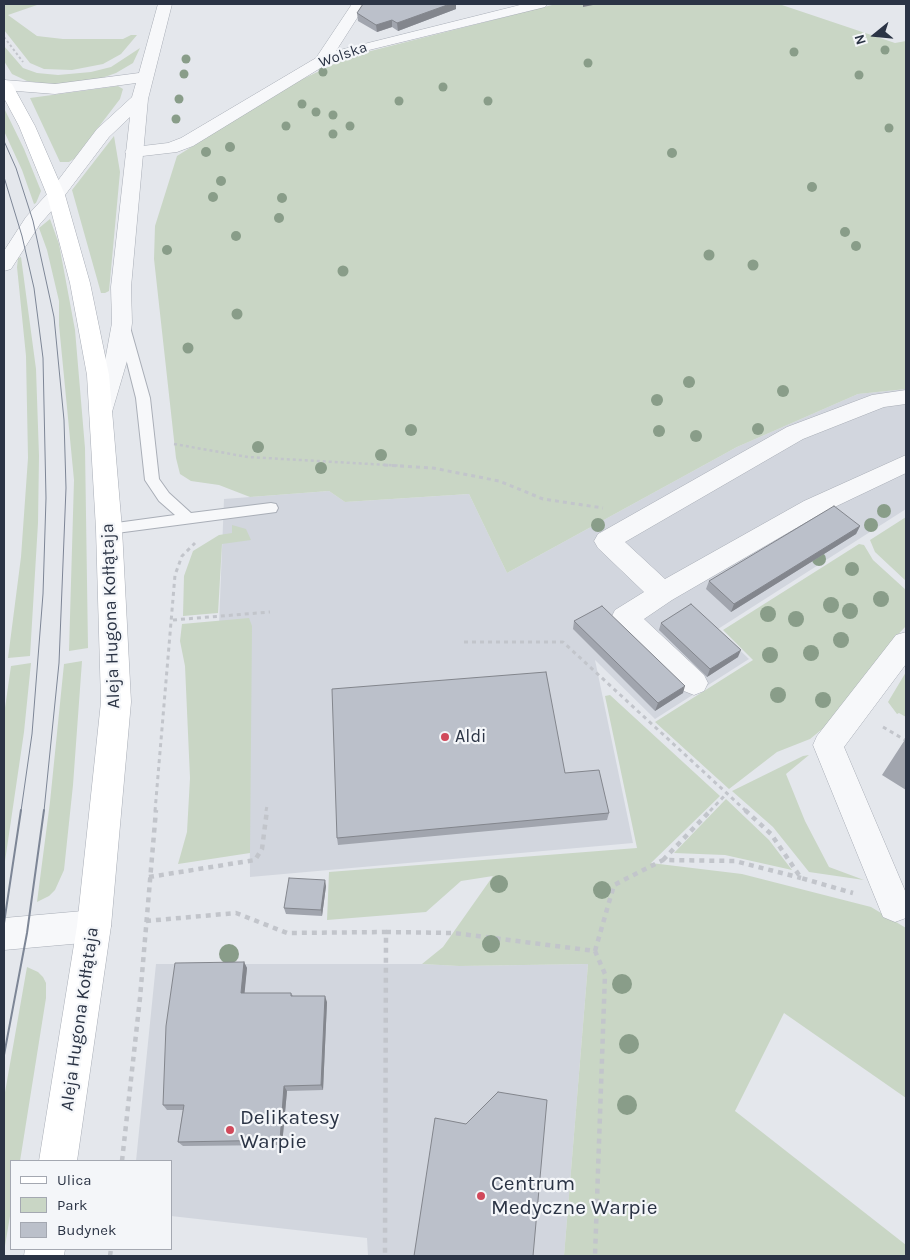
<!DOCTYPE html>
<html>
<head>
<meta charset="utf-8">
<style>
  body { margin:0 }
  #map { position:relative; width:910px; height:1260px; overflow:hidden; background:#e4e7ec; font-family:Karla,sans-serif }
  canvas { display:block }
  .frame { position:absolute; inset:0; border:5px solid #2b3445; pointer-events:none }
  .legend { position:absolute; left:10px; top:1160px; width:162px; height:90px; box-sizing:border-box; background:#f4f6f9; border:1px solid #a4a8b1; margin:0; padding:6px 9px; list-style:none; font-size:15px; color:#2b3445 }
  .legend li { display:flex; align-items:center; gap:10px; height:25px }
  .legend b { width:25px; border:1px solid #a4a8b1 }
  .north { position:absolute; left:850px; top:10px; width:50px; height:50px; -webkit-text-stroke:4px #f4f6f9; paint-order:stroke; rotate:253deg; font-size:14px; font-weight:700; line-height:20px; text-align:center; color:#2b3445 }
  .north::after { content:''; display:block; margin:auto; width:18px; height:22px; background:#2b3445; clip-path:polygon(50% 0,100% 100%,50% 72%,0 100%) }
</style>
</head>
<body>
<div id="map">
<canvas width="910" height="1260"></canvas>
<div class="frame"></div>
<ul class="legend">
<li><b style="height:6px;background:#fff"></b>Ulica</li>
<li><b style="height:14px;background:#c9d6c5"></b>Park</li>
<li><b style="height:14px;background:#bbc0ca"></b>Budynek</li>
</ul>
<div class="north">N</div>
</div>
<script>
const c = document.querySelector('canvas').getContext('2d');
c.lineJoin = 'round';
function fillPath(path, color) { c.fillStyle = color; c.fill(path, 'evenodd'); }
const shape = rows => new Path2D(rows.map(r => 'M' + r).join(''));
function stroke(path, color, width, dash) { c.strokeStyle = color; c.lineWidth = width; c.lineCap = dash ? 'butt' : 'round'; c.setLineDash(dash || []); c.stroke(path); }
function write(font, color, halo, rows, align = 'center') {
  c.font = font + ' Karla,sans-serif'; c.lineWidth = 4.5; c.setLineDash([]); c.textBaseline = 'middle'; c.strokeStyle = halo; c.fillStyle = color; for (const [text, x, y, turn = 0] of rows) {
    c.save(); c.translate(x, y); c.rotate((+turn || 0) * Math.PI / 180); c.textAlign = isNaN(turn) ? turn : align; if (halo) c.strokeText(text, 0, 0); c.fillText(text, 0, 0); c.restore();
  }
}
fillPath(shape([
  [906,389,906,509,718,629,749,659,655,719,595,660,633,843,250,877,248,625,219,625,224,499,329,491,345,502,469,494,507,573,737,447,858,394],
  [156,964,422,964,459,966,588,964,564,1256,368,1256,367,1238,171,1216,171,1161,136,1161]
]), '#d2d6de');
fillPath(shape([
  [4,4,37,5,8,15,37,36,63,39,123,39,131,35,137,35,121,54,103,64,72,70,44,69,30,63,4,30],
  [556,4,779,4,895,43,906,41,906,389,858,394,737,447,507,573,469,494,345,502,329,491,250,497,219,485,191,481,180,474,176,458,154,259,155,226,177,156,290,85,351,56],
  [4,46,23,68,37,73,58,75,91,72,111,67,140,48,133,63,116,73,96,80,53,85,27,81,12,74,4,61],
  [118,86,123,89,120,99,75,158,69,162,60,162,30,98],
  [4,108,24,149,41,191,36,203,34,204,22,170,4,131],
  [114,136,120,172,109,291,105,293,101,293,72,190],
  [50,219,59,244,75,330,85,448,88,648,69,651,74,480,59,325,59,301,47,250,39,228],
  [21,257,36,369,39,456,38,523,30,656,8,658,21,557,28,458,26,356,17,267,18,258],
  [906,517,906,581,875,552,870,540],
  [232,525,246,529,251,540,222,544,218,613,183,616,184,576,193,551,219,535,232,533],
  [859,544,864,545,873,560,906,590,906,626,891,642,836,718,810,739,777,752,729,789,655,722,753,660,723,630],
  [249,618,252,626,250,853,178,864,187,832,190,778,185,666,180,641,182,624],
  [82,661,73,785,64,870,55,890,49,896,37,902,50,802,64,664],
  [31,663,24,732,4,868,4,715,11,666],
  [906,672,906,717,899,713,897,714,888,702],
  [610,695,720,796,651,863,742,874,871,907,906,928,906,1098,784,1013,735,1111,906,1245,906,1256,564,1256,588,964,459,966,422,964,443,947,493,876,461,881,426,912,327,920,329,872,637,848,605,696],
  [809,755,786,774,805,821,829,867,864,880,809,872,773,827,732,791,803,756],
  [726,799,769,840,792,870,725,855,674,853],
  [27,967,38,972,43,977,46,983,46,998,20,1161,11,1161,11,1210,4,1252,4,1098]
]), '#c9d6c5');
const service = shape([
  [124,323,130,327,150,398,159,479,169,493,191,513,271,503,276,504,278,508,276,512,109,534,104,533,102,529,104,525,109,524,175,515,159,501,145,480,136,398,118,327,124,323]
]);
const minor = shape([
  [352,4,366,4,336,51,524,4,547,4,545,7,369,50,327,64,193,146,177,152,134,157,128,156,125,152,128,148,134,147,168,143,181,138,316,58,352,4],
  [906,390,906,404,884,407,803,439,625,542,665,579,804,501,906,455,906,473,822,513,672,600,644,619,704,675,708,683,704,691,694,695,684,691,615,626,611,618,615,610,644,592,598,548,594,541,598,534,787,427,872,395,906,390],
  [906,632,906,664,844,747,906,893,906,918,895,922,883,917,813,745,817,736,896,635,906,632],
  [94,910,106,914,111,926,106,938,94,942,4,950,4,918,94,910]
]);
const tertiary = shape([
  [158,4,172,4,148,99,131,287,132,323,127,361,112,412,109,417,101,419,93,417,90,412,105,361,112,323,111,287,130,117,109,137,62,199,40,224,11,269,4,271,4,251,26,217,50,191,97,129,132,97,136,83,55,94,4,90,4,80,55,84,139,73,158,4]
]);
const secondary = shape([
  [4,79,12,84,35,126,65,195,90,283,109,375,122,529,131,702,111,926,77,1161,39,1161,77,926,101,702,96,529,87,375,70,283,47,195,19,126,4,98,4,79],
  [25,1249,65,1249,64,1256,24,1256,25,1249]
]);
stroke(service, '#a9aeb7', 2);
stroke(minor, '#a9aeb7', 1);
stroke(tertiary, '#a9aeb7', 1);
stroke(secondary, '#a9aeb7', 1);
stroke(shape([
  [4,37,23,62]
]), '#c2c5cb', 2, [2.5, 2.5]);
stroke(shape([
  [174,444,248,457,405,466]
]), '#c2c5cb', 2.5, [3, 3]);
stroke(shape([
  [384,465,433,468,499,481,543,499,603,508],
  [173,620,270,612],
  [464,642,563,642,746,811],
  [883,727,905,740],
  [155,811,175,575,182,556,195,543],
  [266,811,267,806],
  [710,811,727,793]
]), '#c2c5cb', 3, [4, 4]);
stroke(shape([
  [745,810,771,834,801,878,853,893],
  [663,860,711,810],
  [149,877,255,860,262,849,267,810],
  [146,921,236,913,287,933,386,932,385,1256],
  [386,932,454,933,595,951,605,974,595,1256],
  [595,951,614,885,663,860,735,861,801,878],
  [122,1161,140,998,156,810],
  [110,1256,111,1249]
]), '#c2c5cb', 4.5, [5, 5]);
fillPath(service, '#f7f8fa');
fillPath(minor, '#f7f8fa');
fillPath(tertiary, '#f7f8fa');
fillPath(secondary, '#fff');
stroke(shape([
  [4,141,16,168,33,221,54,317,64,420,66,488,59,663,44,811],
  [4,177,22,236,34,288,43,358,46,498,43,594,32,734,21,811]
]), '#7d8696', 1);
stroke(shape([
  [4,923,21,810],
  [4,1055,27,933,44,810]
]), '#7d8696', 2);
c.fillStyle = '#899d89';
for (const [x, y, r] of [
  [885,50,4.5],
  [794,52,4.5],
  [186,59,4.5],
  [588,63,4.5],
  [323,72,4.5],
  [184,74,4.5],
  [859,75,4.5],
  [443,87,4.5],
  [179,99,4.5],
  [399,101,4.5],
  [488,101,4.5],
  [302,104,4.5],
  [316,112,4.5],
  [333,115,4.5],
  [176,119,4.5],
  [286,126,4.5],
  [350,126,4.5],
  [889,128,4.5],
  [333,134,4.5],
  [230,147,5],
  [206,152,5],
  [672,153,5],
  [221,181,5],
  [812,187,5],
  [213,197,5],
  [282,198,5],
  [279,218,5],
  [845,232,5],
  [236,236,5],
  [856,246,5],
  [167,250,5],
  [709,255,5.5],
  [753,265,5.5],
  [343,271,5.5],
  [237,314,5.5],
  [188,348,5.5],
  [689,382,6],
  [783,391,6],
  [657,400,6],
  [758,429,6],
  [411,430,6],
  [659,431,6],
  [696,436,6],
  [258,447,6],
  [381,455,6],
  [321,468,6],
  [884,511,7],
  [598,525,7],
  [871,525,7],
  [819,559,7],
  [852,569,7],
  [881,599,8],
  [831,605,8],
  [850,611,8],
  [768,614,8],
  [796,619,8],
  [841,640,8],
  [811,653,8],
  [770,655,8],
  [778,695,8],
  [823,700,8],
  [499,884,9],
  [602,890,9],
  [491,944,9],
  [229,954,10],
  [622,984,10],
  [629,1044,10],
  [627,1105,10]
]) { c.beginPath(); c.arc(x, y, r, 0, 2 * Math.PI); c.fill(); }
fillPath(shape([
  [456,4,456,9,398,31,392,27,377,32,358,21,357,13],
  [860,526,856,534,731,612,706,589,709,581],
  [574,621,683,693,655,711,573,629],
  [661,623,738,657,707,677,659,630],
  [906,738,906,790,882,775],
  [565,773,609,813,607,820,338,845,337,838],
  [326,886,322,916,286,914,284,908],
  [244,962,247,968,244,993,291,993,293,996,327,1002,323,1090,287,1091,282,1145,183,1146,178,1142,183,1110,167,1110,163,1105]
]), '#a1a5ae');
fillPath(shape([
  [450,4,456,4,456,9,398,31,397,23],
  [583,4,598,4,583,7],
  [392,20,392,27,377,32,376,25],
  [860,526,856,534,731,612,734,604],
  [741,650,738,657,707,677,710,669],
  [685,686,683,693,655,711,658,703],
  [325,880,326,886,322,916,321,910],
  [244,962,247,968,244,999,241,993],
  [325,996,327,1002,323,1090,321,1085],
  [284,1086,287,1091,282,1145,280,1140]
]), '#83868d');
const building = shape([
  [363,4,450,4,397,23,392,20,376,25,357,13,363,4],
  [834,506,860,526,734,604,709,581,834,506],
  [691,604,741,650,710,669,661,623,691,604],
  [602,606,685,686,658,703,574,621,602,606],
  [546,672,565,773,599,770,609,813,337,838,332,689,546,672],
  [289,878,325,880,321,910,284,908,289,878],
  [244,962,241,993,291,993,291,996,325,996,321,1085,284,1086,280,1140,178,1142,184,1105,163,1105,166,1026,175,963,244,962],
  [498,1092,547,1100,533,1256,414,1256,435,1118,466,1124,498,1092]
]);
fillPath(building, '#bbc0ca');
stroke(building, '#83868d', 1);
for (const [x, y, r, color] of [
  [445,737,5,"#d1495b"],
  [230,1130,5,"#d1495b"],
  [481,1196,5,"#d1495b"]
]) { const dot = new Path2D(); dot.arc(x, y, r, 0, 2 * Math.PI); c.fillStyle = color; c.fill(dot); stroke(dot, '#f4f6f9', 2); }
write('15px', '#2b3445', '#f4f6f9', [
  ["Wolska",343,55,-19]
]);
write('18px', '#2b3445', '#f4f6f9', [
  ["Aleja Hugona Kołłątaja",111,616,-92],
  ["Aleja Hugona Kołłątaja",80,1019,-82]
]);
write('18px', '#2b3445', '#f4f6f9', [
  ["Aldi",455,737]
], 'left');
write('21px', '#2b3445', '#f4f6f9', [
  ["Delikatesy",240,1118],
  ["Warpie",240,1142],
  ["Centrum",491,1184],
  ["Medyczne Warpie",491,1208]
], 'left');
</script>
</body>
</html>
